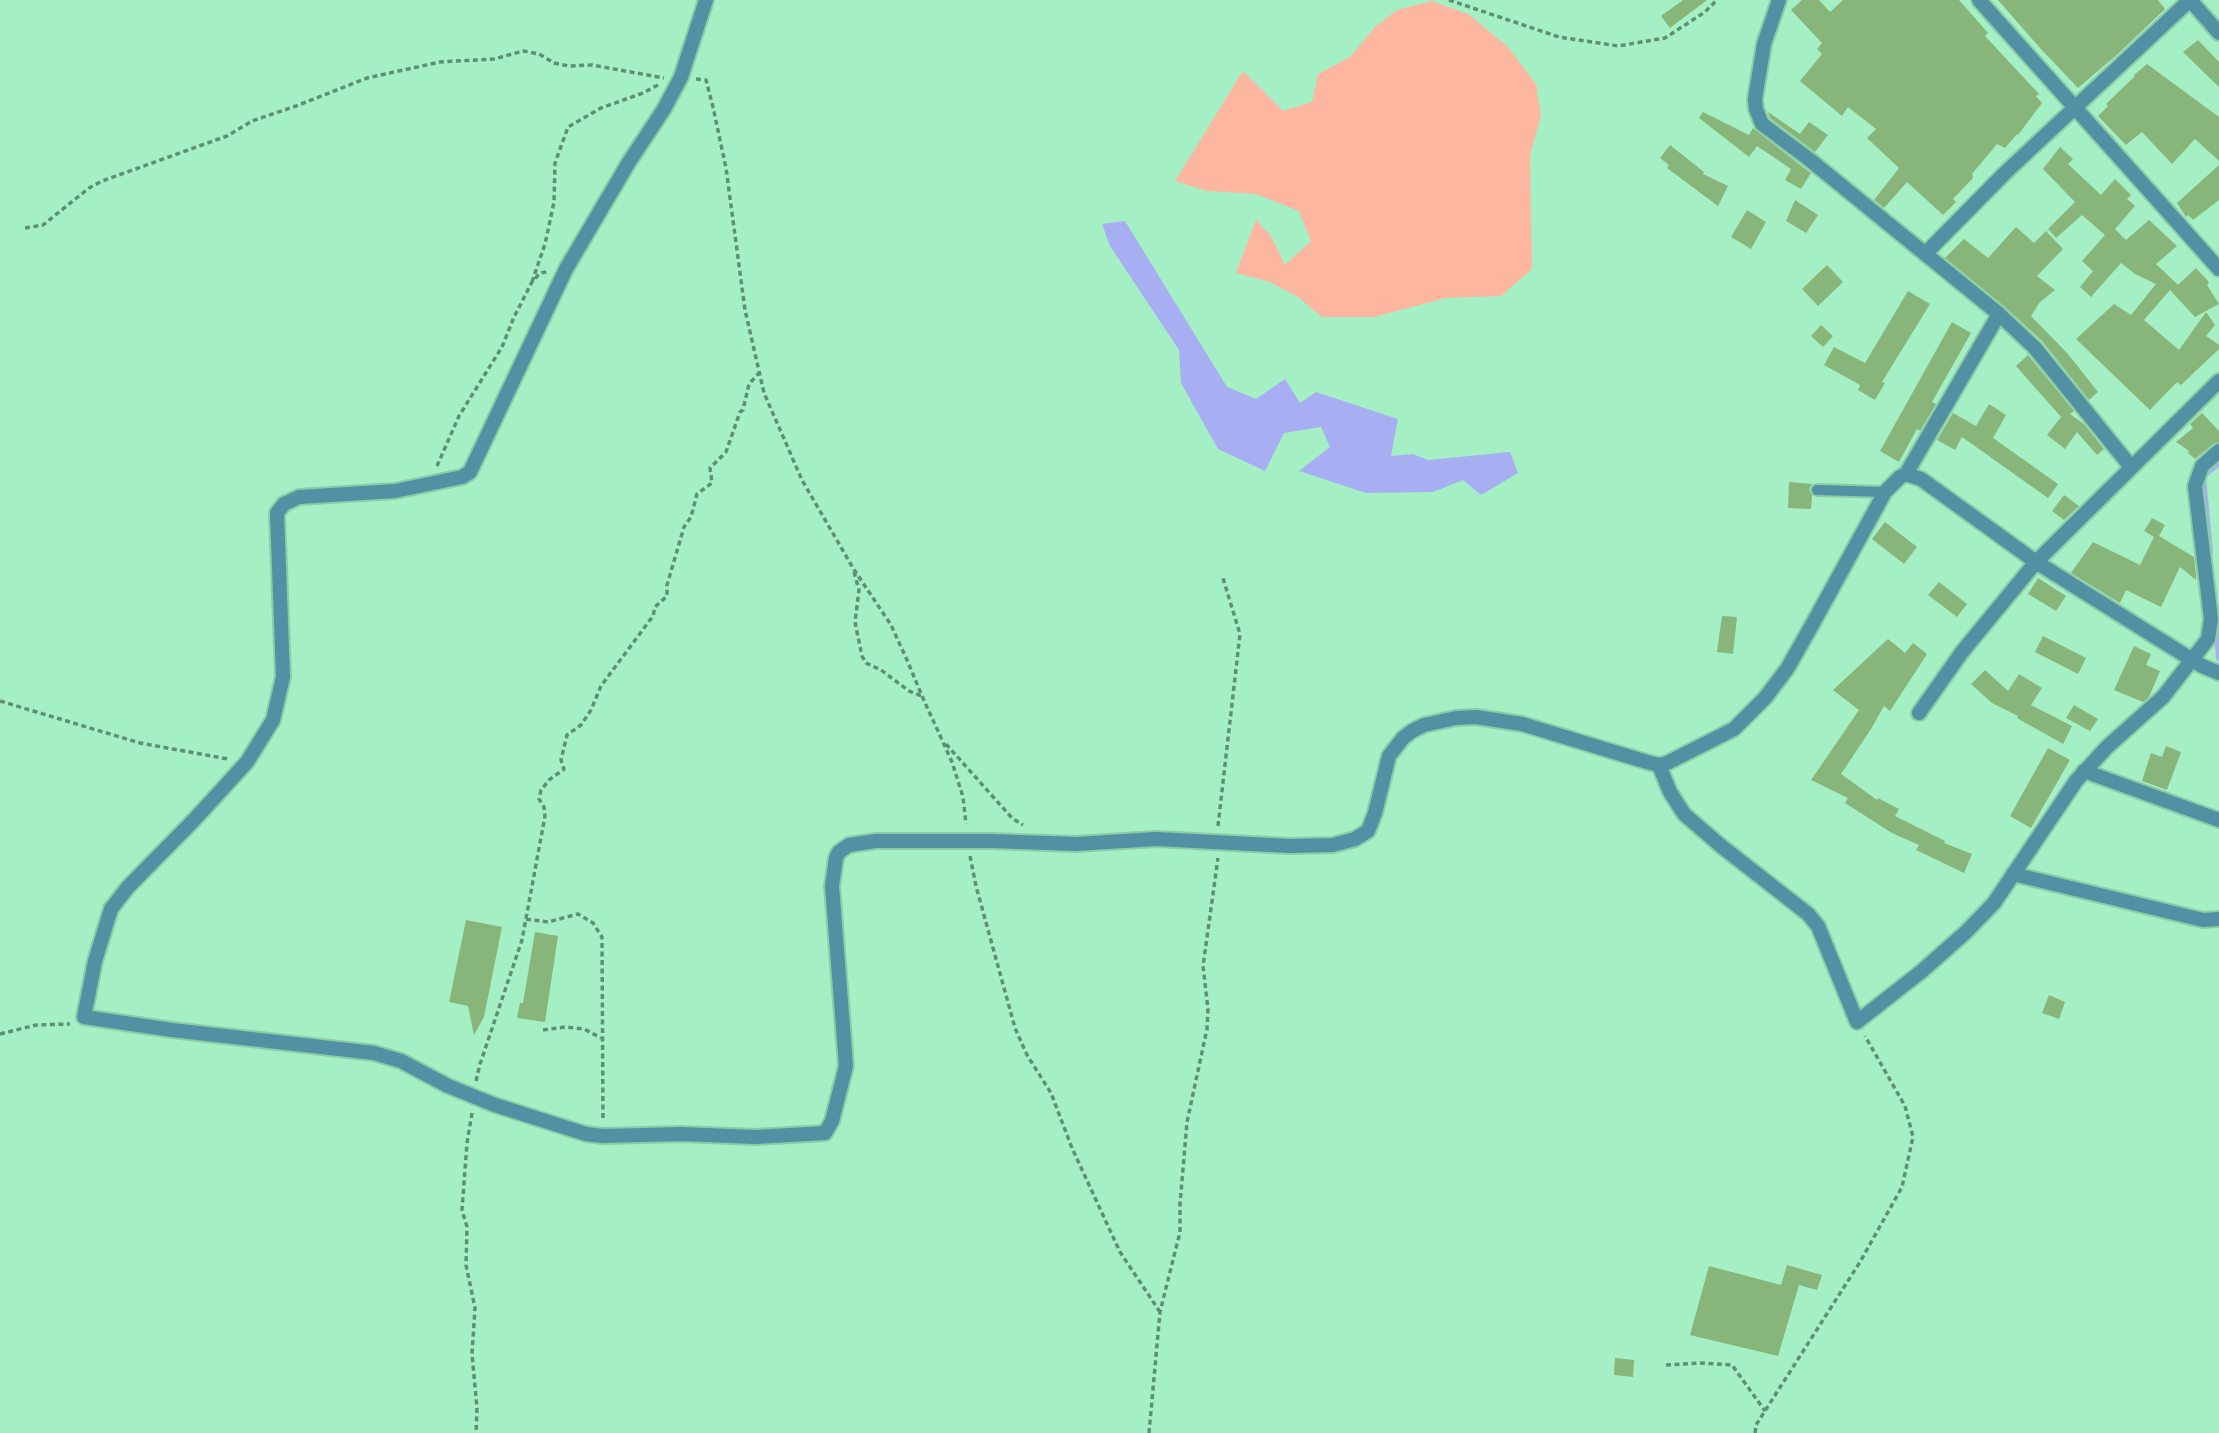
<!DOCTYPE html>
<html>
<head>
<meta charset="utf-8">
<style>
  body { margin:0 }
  canvas { display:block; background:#a5efc4 }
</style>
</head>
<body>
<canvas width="2219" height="1433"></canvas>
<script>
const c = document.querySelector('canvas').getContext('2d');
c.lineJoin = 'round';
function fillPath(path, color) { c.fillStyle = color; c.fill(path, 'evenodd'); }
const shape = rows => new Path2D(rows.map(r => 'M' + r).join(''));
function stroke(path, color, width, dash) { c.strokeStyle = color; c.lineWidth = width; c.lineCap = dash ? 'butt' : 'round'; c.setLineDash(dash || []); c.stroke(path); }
fillPath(shape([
  [1432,1,1468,14,1508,47,1536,84,1541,116,1530,155,1532,269,1501,296,1446,298,1374,317,1322,317,1298,297,1270,282,1236,273,1256,220,1271,236,1285,265,1311,241,1299,211,1256,194,1207,191,1175,181,1243,71,1283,111,1312,102,1318,74,1350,57,1375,27,1397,10]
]), '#fdb7a1');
fillPath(shape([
  [1125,221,1227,387,1256,399,1285,379,1300,403,1316,392,1398,419,1391,456,1413,454,1428,460,1510,452,1518,473,1481,495,1463,480,1433,492,1366,493,1299,471,1330,447,1321,427,1284,433,1265,471,1218,449,1181,383,1179,350,1110,246,1102,224]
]), '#a7aff2');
stroke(shape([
  [2210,552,2203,476,2219,463],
  [2216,622,2219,658]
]), '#a7aff2', 6);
fillPath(shape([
  [1683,0,1707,0,1670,28,1661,16],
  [1802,0,1819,0,1830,12,1843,0,1959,0,1988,33,1985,36,2039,94,2036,96,2042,103,2018,135,2017,134,2005,148,1997,144,1972,174,1973,178,1953,199,1956,202,1943,215,1907,182,1884,208,1874,200,1899,168,1867,138,1876,129,1848,107,1842,116,1800,81,1822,54,1817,49,1822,43,1791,10],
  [1998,0,2158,0,2165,9,2119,53,2078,88,2040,48],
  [2198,40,2219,62,2219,87,2183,52],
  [2147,64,2219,117,2219,161,2195,139,2172,164,2142,132,2126,145,2098,116,2108,106,2106,104,2135,76,2134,75],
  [1703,112,1749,135,1753,128,1804,168,1811,173,1801,189,1785,180,1791,169,1757,146,1749,157,1699,118],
  [1768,112,1800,134,1809,122,1828,135,1815,152,1770,118],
  [1670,145,1704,172,1703,174,1728,186,1718,206,1667,168,1669,165,1660,158],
  [2060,147,2073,159,2068,164,2101,195,2115,179,2131,195,2127,199,2135,206,2115,229,2126,240,2149,220,2177,246,2156,264,2178,285,2196,268,2209,282,2207,285,2219,304,2195,317,2170,290,2144,320,2179,350,2206,312,2215,325,2206,336,2219,345,2219,349,2181,385,2177,382,2150,410,2076,339,2114,304,2131,315,2156,284,2135,274,2121,263,2091,297,2080,287,2093,271,2082,261,2105,235,2082,215,2056,238,2048,229,2075,202,2043,169],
  [2219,165,2219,200,2193,220,2188,215,2186,217,2177,203],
  [1795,200,1818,215,1806,233,1786,221],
  [1747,210,1766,222,1751,249,1731,237],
  [2016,227,2034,243,2046,231,2063,249,2037,276,2055,290,2040,302,2031,316,2068,354,2098,392,2089,400,2042,341,2005,307,1945,258,1964,239,1988,258],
  [1827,265,1843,282,1818,306,1802,289],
  [1908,291,1930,304,1882,382,1885,383,1875,400,1858,390,1860,385,1824,365,1834,347,1865,363],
  [1952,322,1971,333,1932,402,1936,404,1920,431,1917,429,1899,462,1880,451],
  [1821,325,1833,336,1823,347,1811,336],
  [2028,355,2074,411,2070,414,2084,424,2104,449,2097,455,2077,432,2065,449,2047,435,2061,417,2016,366],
  [1989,404,2006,415,1993,438,2058,484,2048,498,1962,437,1955,450,1937,440,1953,413,1976,426],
  [2202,413,2219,431,2219,442,2213,444,2195,459,2188,453,2189,451,2176,442,2193,428,2190,424],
  [1789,482,1812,484,1809,489,1812,495,1811,509,1788,508],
  [2064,495,2079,506,2064,520,2052,511],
  [2152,518,2165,525,2159,536,2194,557,2196,574,2196,580,2180,567,2161,607,2126,590,2120,603,2071,573,2093,542,2140,565,2154,537,2144,531],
  [1885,522,1917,547,1904,564,1872,539],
  [2038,578,2066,596,2056,611,2028,594],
  [1939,582,1967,604,1957,617,1928,595],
  [1722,616,1737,617,1733,654,1717,652],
  [2043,636,2086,658,2078,674,2035,652],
  [1888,639,1905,653,1913,643,1927,654,1890,711,1884,706,1871,729,1841,774,1877,800,1878,798,1899,809,1895,816,1945,841,1944,843,1972,854,1964,873,1916,850,1919,845,1892,833,1845,803,1848,798,1811,780,1859,710,1833,690],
  [2134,646,2151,654,2146,665,2160,671,2149,697,2143,702,2114,690],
  [1985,670,2008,691,2019,674,2042,688,2031,705,2072,726,2063,744,2017,718,2018,716,1992,703,1971,684],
  [2074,705,2098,719,2090,731,2066,718],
  [2166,746,2181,752,2167,790,2142,781,2151,753,2162,757],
  [2048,748,2070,760,2031,828,2010,816],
  [466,920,502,927,484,1017,474,1035,468,1006,449,1002],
  [535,932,558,936,545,1022,517,1018,520,1003,523,1003],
  [2049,995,2065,1002,2059,1019,2042,1013],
  [1787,1265,1822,1275,1817,1290,1799,1285,1778,1356,1690,1335,1709,1266,1781,1285],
  [1615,1358,1634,1360,1633,1377,1614,1375]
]), '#88b57a');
const lane = shape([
  [1817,490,1885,492]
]);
const street = shape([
  [706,0,681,77,664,109,629,162,566,269,470,472,462,477,395,491,299,497,284,504,277,513,283,677,273,720,247,762,194,820,128,887,111,909,95,961,84,1017,172,1030,374,1053,401,1061,448,1086,495,1105,586,1134,603,1136,681,1134,755,1137,825,1133,832,1121,846,1066,832,886,836,858,839,852,849,845,876,841,991,841,1076,844,1156,839,1290,846,1333,845,1355,839,1368,831,1375,813,1389,756,1403,738,1412,731,1424,725,1456,718,1476,717,1522,724,1647,762,1659,765,1667,763,1734,729,1765,698,1787,669,1812,625,1885,492,1900,477,1906,474,1921,479,2036,562,2219,381],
  [1779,0,1764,44,1755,99,1756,109,1762,124,1810,160,1999,314,2035,348,2131,467],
  [1979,0,2219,269],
  [2190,0,2219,33],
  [1925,254,2005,173,2190,0],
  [1906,474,1999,314],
  [1919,713,1962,652,2036,562,2202,666,2219,673],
  [1659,765,1670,792,1684,814,1721,846,1808,914,1818,926,1857,1022,1922,971,1966,932,1994,903,2076,781,2107,747,2163,697,2208,639,2211,619,2195,486,2202,466,2219,451],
  [2084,771,2219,820],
  [2013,874,2203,920,2219,919]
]);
stroke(lane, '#8bcca6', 14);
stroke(street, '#8bcca6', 18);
stroke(shape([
  [1449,0,1559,37,1618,46,1665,38,1705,12,1717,0],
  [696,79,706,80,713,107,726,168,745,310,764,393,802,480,853,568,891,625,907,660,922,696,952,762,963,797,966,824],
  [25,228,43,225,89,188,102,181,227,136,252,121,296,106,367,78,440,62,494,59,523,51,539,54,554,63,569,66,592,65,664,78],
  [532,282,545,244,554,202,555,163,568,127,601,108,643,93,658,85],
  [437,466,459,416,502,347,514,317,532,282,540,273,547,272],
  [854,572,859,590,855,622,862,656,866,663,881,670,909,691,922,696],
  [0,701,140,743,228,759],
  [946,744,1012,818,1023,825],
  [1218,826,1240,634,1222,575],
  [970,856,976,886,1015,1028,1027,1055,1051,1093,1072,1148,1120,1252,1160,1312],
  [526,919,548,922,578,914,593,923,602,937,603,1120],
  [543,1030,565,1027,584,1029,601,1038],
  [0,1034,36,1025,70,1024],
  [476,1081,480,1064,522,940,545,816,544,807,539,799,541,790,549,780,564,769,561,760,567,735,581,725,591,710,601,686,653,616,655,607,667,596,667,585,684,527,691,517,697,494,712,483,710,468,726,452,740,412,743,410,749,384,759,373],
  [472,1113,467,1143,462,1210,467,1227,466,1265,475,1308,472,1354,477,1408,476,1433],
  [1666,1365,1700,1363,1732,1365,1765,1411],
  [1149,1433,1160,1312,1180,1232,1180,1204,1187,1122,1207,1029,1208,1009,1203,966,1218,858],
  [1755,1433,1756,1425,1860,1262,1902,1187,1913,1137,1905,1106,1865,1036]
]), '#5d9073', 3.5, [5, 3.5]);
stroke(lane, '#5191a3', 10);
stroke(street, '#5191a3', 14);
</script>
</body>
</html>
